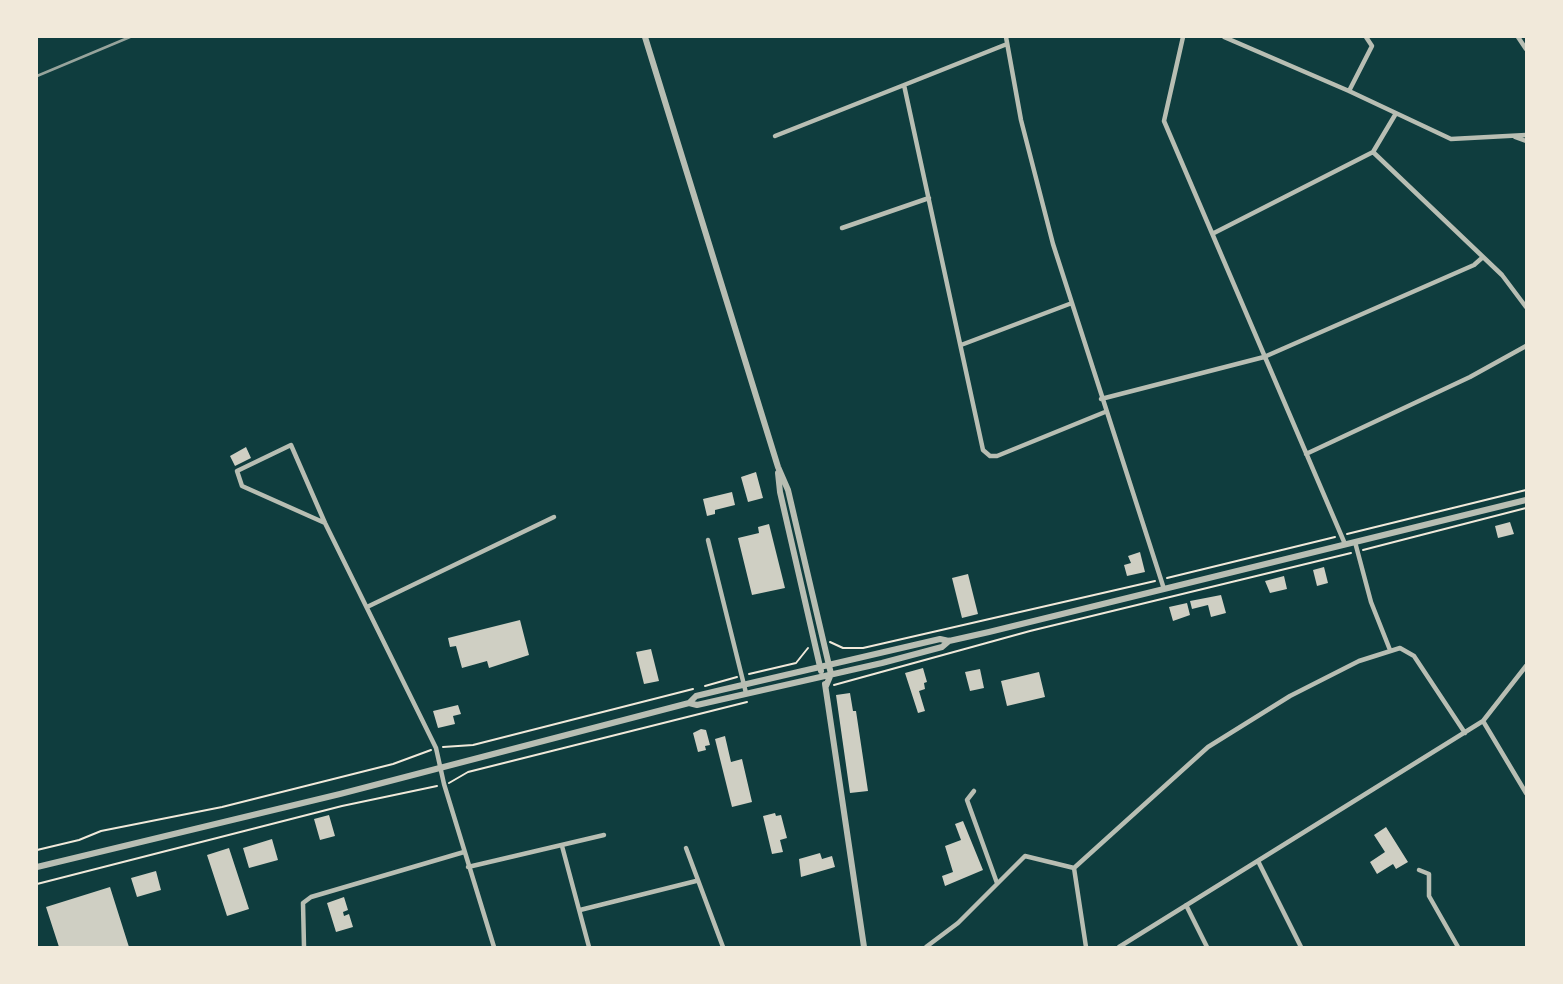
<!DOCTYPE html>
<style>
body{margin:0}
#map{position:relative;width:1563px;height:984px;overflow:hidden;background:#0f3d3e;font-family:"Sofia Sans Condensed",sans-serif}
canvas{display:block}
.frame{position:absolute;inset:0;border:38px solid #f1e9da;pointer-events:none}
</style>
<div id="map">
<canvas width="1563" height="984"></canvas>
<div class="frame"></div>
</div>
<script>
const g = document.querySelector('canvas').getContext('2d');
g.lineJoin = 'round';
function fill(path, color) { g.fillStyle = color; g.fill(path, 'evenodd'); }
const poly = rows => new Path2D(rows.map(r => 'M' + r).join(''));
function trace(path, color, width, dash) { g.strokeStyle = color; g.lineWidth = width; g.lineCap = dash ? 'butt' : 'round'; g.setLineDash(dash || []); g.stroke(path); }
fill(poly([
 [246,447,251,458,235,466,230,456],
 [756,472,763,498,748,502,741,477],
 [732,492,735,505,715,510,715,514,707,516,703,499],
 [1510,522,1514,534,1498,538,1495,526],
 [769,524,785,588,752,595,738,538,759,533,758,527],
 [1140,552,1145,572,1127,576,1124,565,1131,563,1128,556],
 [1324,567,1328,583,1317,586,1313,570],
 [968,574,978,614,962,618,952,578],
 [1284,576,1287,589,1270,593,1265,581],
 [1221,595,1226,613,1211,617,1208,605,1192,609,1190,601],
 [1187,603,1190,615,1173,621,1169,607],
 [520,620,529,655,489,668,487,661,462,668,456,646,450,647,448,638],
 [651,649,659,681,644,684,636,652],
 [923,668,927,682,924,683,925,689,919,691,925,711,918,713,905,673],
 [980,669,984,688,970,691,965,672],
 [1039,672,1045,697,1007,706,1001,681],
 [850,693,853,711,856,711,868,791,850,793,836,695],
 [458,705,461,714,453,716,455,724,438,728,433,711],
 [701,729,706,730,710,745,705,746,706,750,698,752,693,733],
 [725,736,731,762,742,759,752,802,732,807,715,739],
 [775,813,776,816,781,815,787,838,780,840,783,852,772,854,763,816],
 [329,815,335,836,320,840,314,819],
 [963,821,983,870,945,886,942,876,953,872,945,846,961,840,955,824],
 [1386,827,1408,862,1396,869,1393,864,1377,874,1370,862,1385,852,1374,835],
 [272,839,278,860,249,868,243,848],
 [229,848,249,909,227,916,207,855],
 [820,853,822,859,832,856,835,867,801,877,799,859],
 [156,871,161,890,137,897,131,878],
 [110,887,129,947,59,947,46,907],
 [344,897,348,910,343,912,344,916,349,914,353,927,336,932,327,903]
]), '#cfcfc3');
trace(poly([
 [1347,534,1526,490],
 [1363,550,1526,508],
 [1167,578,1335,537],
 [830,642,843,648,863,648,1155,581],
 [749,674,796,663,808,648],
 [834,685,1030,631,1351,553],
 [705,686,737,677],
 [443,747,473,745,693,689],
 [449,783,468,772,747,702],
 [37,850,79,840,101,831,222,807,393,764,431,750],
 [37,884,342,806,437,786]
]), '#f1e9da', 2);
trace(poly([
 [1006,37,1021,120,1053,244,1164,589],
 [1183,37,1164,121,1345,544],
 [1224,37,1349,91,1451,139,1526,135],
 [1518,37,1526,49],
 [1007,44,904,85,983,450,990,456,997,456,1105,412],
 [1349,91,1372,46,1366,37],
 [1395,115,1373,152,1502,275,1526,307],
 [775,136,904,85],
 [1515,137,1526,141],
 [842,228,929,198],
 [1214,233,1373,152],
 [961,345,1072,303],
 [1101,399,1264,357,1474,265,1483,257],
 [1306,454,1470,377,1526,346],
 [325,523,242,486,237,471,291,445,325,523,436,748,444,784,494,947],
 [708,540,746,693],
 [1355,542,1371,602,1390,650],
 [367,607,554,517],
 [1483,721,1526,793],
 [974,791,967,800,997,883],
 [562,846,589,947],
 [686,848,723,947],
 [1258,861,1301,947],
 [468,867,604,835],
 [1419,870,1429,874,1429,896,1458,947],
 [1186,905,1207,947],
 [580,910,696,881],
 [304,947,303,903,311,897,464,852],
 [926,947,958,923,1025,856,1074,868],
 [1086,947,1074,868,1208,747,1290,696,1359,661,1400,648,1414,656,1465,733],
 [1119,947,1483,721,1526,666]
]), '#b8beb3', 4.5);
trace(poly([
 [645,37,778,467,788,490,831,674,826,686],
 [778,473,780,492,821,671],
 [825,684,864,947],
 [689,703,696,696,721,690,940,639,949,641,989,632,1526,500],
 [37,867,340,794,689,703,697,705,882,663,942,647,949,641]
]), '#b8beb3', 6);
trace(poly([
 [37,76,130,37]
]), '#97a49c', 2.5);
</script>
